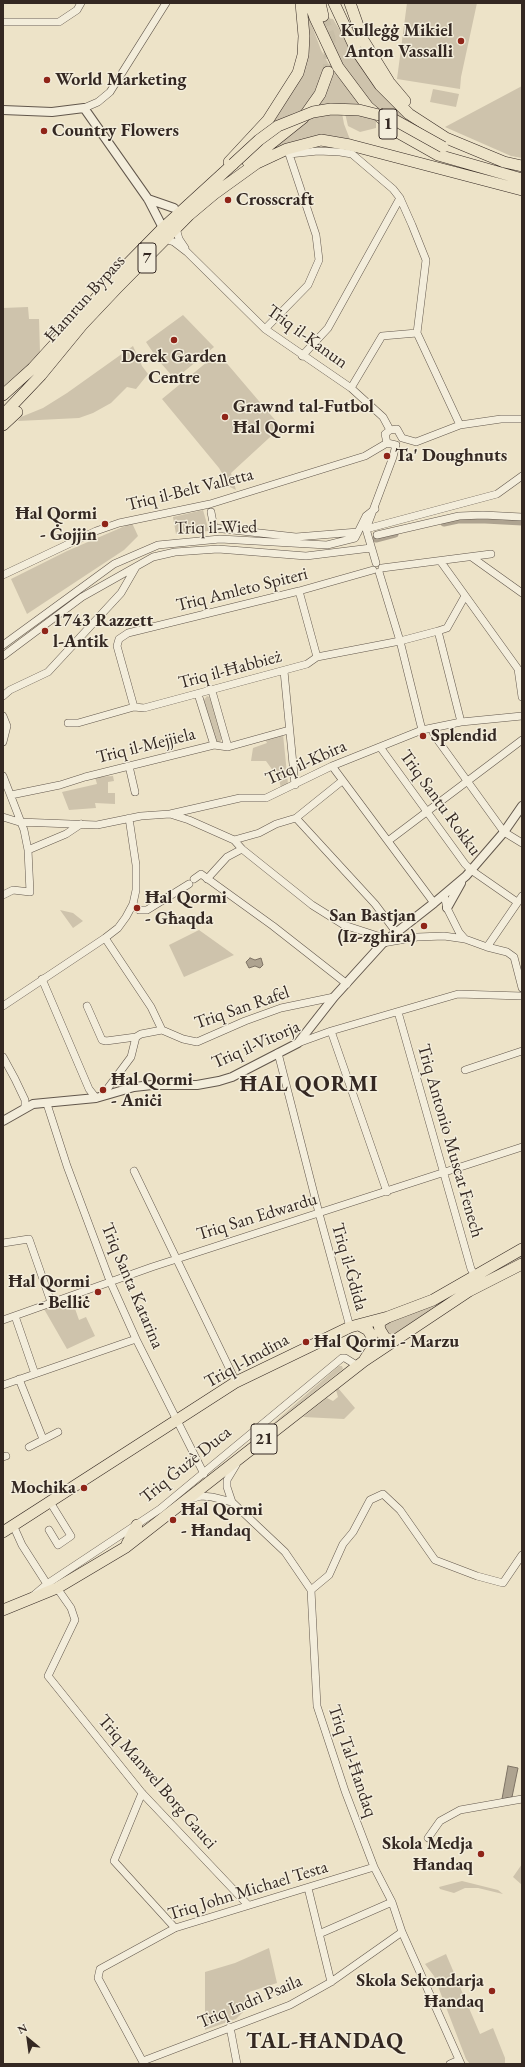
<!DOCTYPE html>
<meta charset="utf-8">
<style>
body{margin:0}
#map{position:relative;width:525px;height:2067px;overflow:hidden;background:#ede3c8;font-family:"EB Garamond",serif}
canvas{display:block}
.frame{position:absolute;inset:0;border:4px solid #342822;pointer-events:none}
.north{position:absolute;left:8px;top:2019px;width:40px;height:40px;-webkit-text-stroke:3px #f3eddb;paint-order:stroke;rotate:331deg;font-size:11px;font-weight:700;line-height:16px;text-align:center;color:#342822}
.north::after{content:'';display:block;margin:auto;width:14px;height:18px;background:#342822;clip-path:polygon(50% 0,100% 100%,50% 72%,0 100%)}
</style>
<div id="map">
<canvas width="525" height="2067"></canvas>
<div class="frame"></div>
<div class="north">N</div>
</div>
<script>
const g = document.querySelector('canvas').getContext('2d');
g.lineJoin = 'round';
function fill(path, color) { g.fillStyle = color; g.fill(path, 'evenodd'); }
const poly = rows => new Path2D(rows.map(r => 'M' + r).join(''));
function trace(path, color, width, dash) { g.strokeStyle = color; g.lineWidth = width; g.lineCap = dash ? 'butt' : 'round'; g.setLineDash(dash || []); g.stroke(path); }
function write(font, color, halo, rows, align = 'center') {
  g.font = font + ' "EB Garamond",serif'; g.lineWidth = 3; g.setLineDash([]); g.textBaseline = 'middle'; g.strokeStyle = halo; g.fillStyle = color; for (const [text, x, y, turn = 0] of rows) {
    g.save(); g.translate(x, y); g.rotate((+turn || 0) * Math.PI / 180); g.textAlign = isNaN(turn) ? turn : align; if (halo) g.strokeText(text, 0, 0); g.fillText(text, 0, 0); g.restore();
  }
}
fill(poly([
 [307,3,312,26,321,50,332,70,362,105,312,107,294,113,271,125,298,80],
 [407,3,477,3,461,77,460,89,397,79],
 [319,17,333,19,360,64,406,118,415,125,376,108,341,65],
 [522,86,522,158,511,156,445,127],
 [433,89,459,94,456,107,430,102],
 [342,113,344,124,351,142,266,153,292,134,312,116],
 [345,113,371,116,376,122,376,128,360,132,348,126],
 [28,307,29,319,39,319,40,352,3,393,3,308],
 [183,315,214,347,175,379,158,360,146,342],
 [133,346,142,366,148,374,136,389,127,387,111,403,93,413,79,418,18,421,21,417,43,408,67,393],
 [218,353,281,427,231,473,236,490,230,487,219,468,162,399],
 [203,510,209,531,176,534,173,517],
 [132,523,138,536,124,550,27,614,11,579,67,551],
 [207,696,211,698,222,738,220,743,216,742,203,701],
 [283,734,288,784,281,788,279,779,266,761,251,761,253,748,267,743,265,739],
 [113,776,114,781,108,782,108,793,115,793,115,804,95,803,96,808,69,810,62,792,97,784,95,777],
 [60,910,73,913,83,921,73,928],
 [199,930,234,955,184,977,169,945],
 [522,1255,522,1258,472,1284,394,1334,386,1333,384,1329,387,1322],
 [72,1300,79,1320,86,1317,95,1336,67,1349,44,1309],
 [339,1366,342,1366,343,1369,268,1428],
 [338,1388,355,1408,344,1419,303,1417,327,1398,333,1401,338,1397,336,1390],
 [522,1864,522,1885,513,1877],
 [462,1881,498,1890,503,1894,478,1888,465,1888,454,1893,440,1889,439,1887],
 [269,1948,277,1983,249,1992,245,2000,246,2009,236,2019,205,2030,205,1972,235,1963],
 [446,1954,480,2034,493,2028,505,2058,505,2063,470,2064,466,2059,434,1976,425,1964]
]), '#cec3ac');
const water = poly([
 [250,958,255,960,261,958,263,965,260,968,255,966,249,968,246,962,250,958],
 [508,1766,518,1768,512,1797,502,1799,508,1766]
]);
fill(water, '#aea390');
trace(water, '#7d7264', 1);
trace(poly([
 [444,523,458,520,485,520,522,522],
 [376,539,395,534]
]), '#aea390', 7);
trace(poly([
 [323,16,330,38,328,72]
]), '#c8bea7', 11, [11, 5.5]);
const minor = poly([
 [3,22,59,22,77,10,81,3],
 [84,108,98,102,110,92,166,3],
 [176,228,179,239,185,248],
 [165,239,174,242,187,252,265,329,351,388,383,417,390,430],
 [265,329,308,285,319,260,316,235,289,154,318,151,340,152,352,154,393,189,400,198,412,225,426,260,417,333,460,425],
 [302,356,328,328,400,198],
 [351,388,382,336,417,333],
 [387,443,385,434,390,430,397,429,402,438,416,442,460,425,501,419,522,419],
 [211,512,214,528,296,537,358,532],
 [366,529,497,494,522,476],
 [377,535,459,516,483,515,522,517],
 [473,558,522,593],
 [441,562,518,669,522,697],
 [376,563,366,529,393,457,396,445],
 [382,568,491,554],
 [379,572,400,641,422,730],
 [3,575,96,531,119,523,210,504,365,456,387,443,396,445],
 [299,591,317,657],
 [438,631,461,722],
 [3,645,114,564,158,545,220,539,327,545,355,538,366,516,375,509],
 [3,656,82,597,153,557,175,552,218,549,306,556,371,548],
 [284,671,295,785],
 [212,691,228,747],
 [198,694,214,745],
 [3,696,10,690,48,672,121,593,136,567],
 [134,707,117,646,119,639,128,633,299,591,373,570],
 [3,716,7,726,3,742],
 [68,723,78,723,134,707,144,708,307,664,317,657,400,641,438,631,447,628,465,596],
 [432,728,434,735,504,832,522,843],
 [380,747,465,864,471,870,517,902],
 [129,766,135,792],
 [332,766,434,903],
 [3,776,24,830,28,850,30,892,13,890,3,895],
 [11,795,60,785,85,777,214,745,228,747,289,730],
 [170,814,189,820,234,840,242,849,312,905,344,925,387,939],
 [3,817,19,822,97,825,141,816,170,814,240,798,266,798,332,766,422,730,461,722,522,716],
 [296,818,375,904,396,932],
 [234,840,259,833,276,824,296,818,342,781],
 [388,841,522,740],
 [28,850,66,834,81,824],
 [194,879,201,874,273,926,347,984],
 [207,879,227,857,242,849],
 [444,895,447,908,459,932,465,939],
 [133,904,139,910,147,910,189,884],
 [105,938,151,1007,162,1030],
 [383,943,417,937,444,936,465,939,487,947,507,952,514,957,522,988],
 [487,947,522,896],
 [42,979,89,1089,96,1098],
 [3,1006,105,938,118,928,126,917,133,904,136,890,136,865,129,818],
 [87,1006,102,1040,106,1041,136,1037],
 [398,1012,471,1269,476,1277],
 [331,1031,387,1192],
 [298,1043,331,1031,458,994,522,996],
 [278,1053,320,1217,350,1327],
 [3,1057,15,1079,25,1100,25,1108],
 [465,1070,522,1051],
 [102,1096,131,1057,136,1037,141,1034,162,1030,183,1039,197,1042,245,1021,281,1008,334,997],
 [47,1104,67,1166,110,1281,136,1339,204,1474],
 [134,1171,236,1382],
 [3,1243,29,1239,51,1302],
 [15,1316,35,1374],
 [3,1320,152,1267,522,1147],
 [19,1379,43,1439],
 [3,1385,136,1339],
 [29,1447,58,1432],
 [3,1457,6,1456],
 [236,1465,227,1480,227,1487,232,1502,285,1552,311,1590,317,1706,345,1791,374,1867,392,1902,402,1932,461,2064],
 [190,1499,201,1496,212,1497,232,1502],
 [13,1525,22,1545,47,1584],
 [49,1530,58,1545,71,1536,50,1502],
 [57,1588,71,1608,75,1620,48,1676,142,1793,248,1905],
 [311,1590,329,1575,343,1544,353,1532,370,1500,383,1494,400,1510,435,1560,477,1576,503,1583,522,1555],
 [34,1595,47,1584,160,1509,342,1358,345,1358,358,1366],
 [142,1793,114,1861,175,1928],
 [428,1838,440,1821,460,1810,522,1799],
 [308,1888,331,1982],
 [319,1934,392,1902],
 [230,2027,237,2064],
 [143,2061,290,2005,331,1982,402,1932],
 [144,2064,98,1978,100,1969,175,1928,374,1867],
 [450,2064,459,2060]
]);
const tertiary = poly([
 [3,110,52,112,84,108,148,199,163,228],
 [148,199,174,208],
 [447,908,461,883],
 [3,1121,33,1104,96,1098,134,1087,152,1085,197,1085,219,1081,232,1077,298,1043,334,997,383,943,434,903,466,876,504,832,522,806]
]);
const trunk = poly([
 [310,3,315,18,338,67,368,107,399,133,438,155,522,179],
 [320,3,323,16],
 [334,3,356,50,380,85,409,114,446,138,504,162,522,166],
 [350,3,363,40,389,82,405,101],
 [229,162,268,120,298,73,303,55,304,36,301,3],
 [248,162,303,118,320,94,328,72],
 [69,330,110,282,163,228,233,164],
 [3,395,33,368,72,325],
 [3,415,41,375,82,325,117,288,189,215,214,194,257,163,287,149,321,140,350,145,522,190],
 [3,425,17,412],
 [388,1317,381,1321,379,1325,380,1330,385,1338,393,1341],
 [359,1325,368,1330,372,1337,371,1350,365,1359],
 [3,1532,236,1382,350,1327,388,1317,433,1300,522,1249],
 [127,1544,137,1525],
 [3,1610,57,1588,126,1547,364,1361,469,1291,522,1264]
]);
trace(minor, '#62574c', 8);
trace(tertiary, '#62574c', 10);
trace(trunk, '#342822', 12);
trace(minor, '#f3eddb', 7);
trace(tertiary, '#f3eddb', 8);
trace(trunk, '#ede3c8', 11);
const trunkBridge = poly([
 [233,164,259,140,278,126,313,112,331,109,359,110,391,118,443,147]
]);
trace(trunkBridge, '#342822', 12, []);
trace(trunkBridge, '#ede3c8', 11);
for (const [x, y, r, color] of [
 [461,41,4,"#8f2418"],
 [47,80,4,"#8f2418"],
 [44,131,4,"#8f2418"],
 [228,200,4,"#8f2418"],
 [174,340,4,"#8f2418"],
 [225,417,4,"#8f2418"],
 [387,456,4,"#8f2418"],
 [105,524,4,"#8f2418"],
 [45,631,4,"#8f2418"],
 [423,736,4,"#8f2418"],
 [137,908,4,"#8f2418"],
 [424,926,4,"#8f2418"],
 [103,1090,4,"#8f2418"],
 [98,1292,4,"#8f2418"],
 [306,1342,4,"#8f2418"],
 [84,1488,4,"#8f2418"],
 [173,1520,4,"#8f2418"],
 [481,1854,4,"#8f2418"],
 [492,1991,4,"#8f2418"]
]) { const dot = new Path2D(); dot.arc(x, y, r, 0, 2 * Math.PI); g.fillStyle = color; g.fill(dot); trace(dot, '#f3eddb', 1.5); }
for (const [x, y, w] of [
 [388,124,18],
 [147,258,18],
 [264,1439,26]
]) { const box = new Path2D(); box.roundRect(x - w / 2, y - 15, w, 30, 3); g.fillStyle = '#f3eddb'; g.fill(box); trace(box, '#342822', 1); }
write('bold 17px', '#342822', null, [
 ["1",388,124],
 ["7",147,258],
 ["21",264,1439]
]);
write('bold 18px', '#342822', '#f3eddb', [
 ["Kulleġġ Mikiel",453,31,"right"],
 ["Anton Vassalli",453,52,"right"],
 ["World Marketing",55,80],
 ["Country Flowers",52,131],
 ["Crosscraft",236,200],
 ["Derek Garden",174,357,"center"],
 ["Centre",174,378,"center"],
 ["Grawnd tal-Futbol",233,407],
 ["Ħal Qormi",233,428],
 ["Ta' Doughnuts",395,456],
 ["Ħal Qormi",97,514,"right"],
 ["- Ġojjin",97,535,"right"],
 ["1743 Razzett",53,621],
 ["l-Antik",53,642],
 ["Splendid",431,736],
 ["Ħal Qormi",145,898],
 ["- Għaqda",145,919],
 ["San Bastjan",416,916,"right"],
 ["(Iz-zghira)",416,937,"right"],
 ["Ħal Qormi",111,1080],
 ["- Aniċi",111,1101],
 ["Ħal Qormi",90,1282,"right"],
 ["- Belliċ",90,1303,"right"],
 ["Ħal Qormi - Marzu",314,1342],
 ["Mochika",76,1488,"right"],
 ["Ħal Qormi",181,1510],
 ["- Ħandaq",181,1531],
 ["Skola Medja",473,1844,"right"],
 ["Ħandaq",473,1865,"right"],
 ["Skola Sekondarja",484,1981,"right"],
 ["Ħandaq",484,2002,"right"]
], 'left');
write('18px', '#342822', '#f3eddb', [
 ["Ħamrun Bypass",85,299,-48],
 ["Triq il-Kanun",307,337,36],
 ["Triq il-Belt Valletta",190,490,-14],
 ["Triq il-Wied",216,528,-1],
 ["Triq Amleto Spiteri",242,590,-14],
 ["Triq il-Ħabbież",230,670,-15],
 ["Triq il-Mejjiela",146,746,-14],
 ["Triq il-Kbira",306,763,-24],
 ["Triq Santu Rokku",440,803,54],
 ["Triq San Rafel",242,1008,-19],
 ["Triq il-Vitorja",256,1045,-24],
 ["Triq Antonio Muscat Fenech",450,1141,74],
 ["Triq San Edwardu",257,1217,-17],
 ["Triq il-Ġdida",349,1267,74],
 ["Triq Santa Katarina",132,1286,67],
 ["Triq l-Imdina",247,1361,-29],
 ["Triq Ġużè Duca",186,1465,-39],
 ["Triq Tal-Ħandaq",352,1761,71],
 ["Triq Manwel Borg Gauci",157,1782,49],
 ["Triq John Michael Testa",248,1891,-17],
 ["Triq Indrì Psaila",250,2002,-23]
]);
g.letterSpacing = '1px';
write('bold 22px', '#342822', '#f3eddb', [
 ["ĦAL QORMI",309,1085],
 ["TAL-ĦANDAQ",325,2042]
]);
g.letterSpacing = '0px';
</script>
